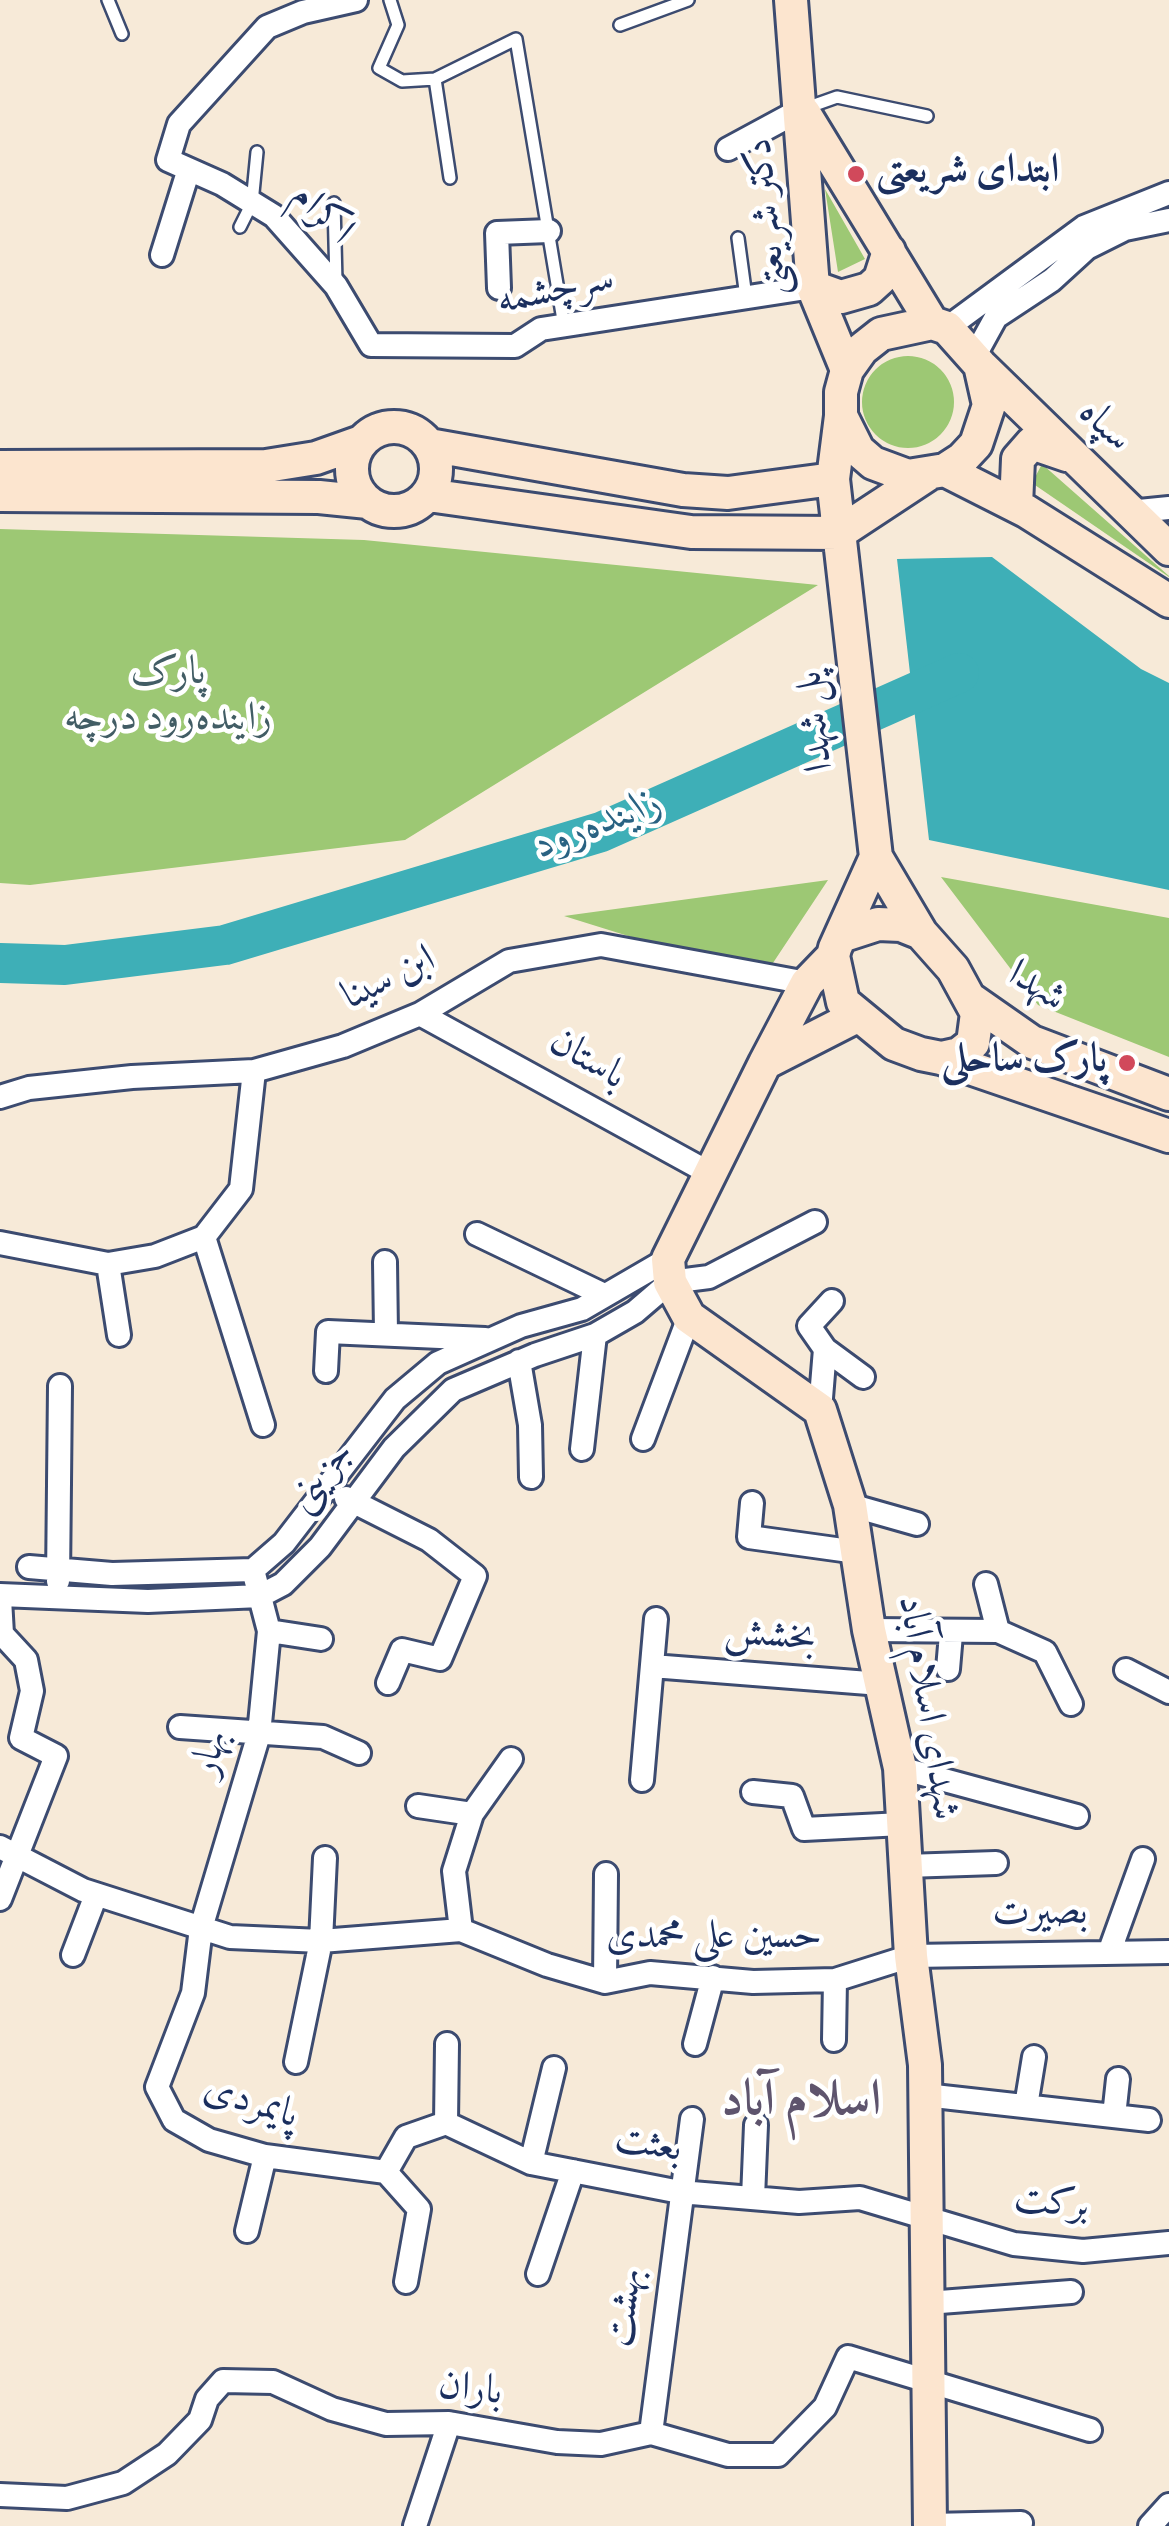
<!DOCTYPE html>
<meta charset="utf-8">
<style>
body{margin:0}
canvas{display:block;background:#f7ead8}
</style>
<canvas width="1169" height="2526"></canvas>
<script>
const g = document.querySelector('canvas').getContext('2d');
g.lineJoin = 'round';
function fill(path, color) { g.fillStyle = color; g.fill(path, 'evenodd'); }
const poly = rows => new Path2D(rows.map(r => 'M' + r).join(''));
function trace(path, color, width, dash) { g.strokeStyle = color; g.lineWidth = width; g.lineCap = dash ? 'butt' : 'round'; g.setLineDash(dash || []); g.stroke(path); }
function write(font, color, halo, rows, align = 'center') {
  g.font = font + ' Vollkorn,Amiri,serif'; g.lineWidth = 9; g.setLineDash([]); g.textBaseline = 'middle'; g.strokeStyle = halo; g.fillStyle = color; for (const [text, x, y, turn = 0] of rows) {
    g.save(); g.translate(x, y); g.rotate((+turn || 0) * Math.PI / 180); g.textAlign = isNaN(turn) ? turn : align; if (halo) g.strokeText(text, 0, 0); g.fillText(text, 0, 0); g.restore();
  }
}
fill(poly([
 [825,189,865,259,838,272],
 '862 402a46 46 0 1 1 92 0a46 46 0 1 1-92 0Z',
 [1042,464,1169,576,1169,577,1032,483],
 [0,529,364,540,818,585,405,840,30,885,0,883],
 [941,877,1169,918,1169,1057,1038,1005],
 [828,880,763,978,564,916]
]), '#9dc874');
fill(poly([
 [992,557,1141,669,1169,683,1169,890,929,840,897,559]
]), '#3eafb7');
trace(poly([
 [0,963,65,965,225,945,601,832,959,673]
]), '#3eafb7', 40);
const lane = poly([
 [108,0,122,34],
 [390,0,398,25,379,68,402,81,435,79,516,39,564,326],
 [620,25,688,0],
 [435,79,450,178],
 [806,108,837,97,927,116],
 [334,203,336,282],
 [240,227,252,203,257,152],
 [738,238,746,297]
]);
const street = poly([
 [356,0,303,12,267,27,179,124,168,160,222,184,274,216,336,286,371,345,515,346,541,329,813,287],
 [728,149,802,109],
 [162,255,188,172],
 [499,288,497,233,549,231],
 [947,328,1084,227,1169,193],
 [974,357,996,317,1052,280,1087,248,1125,229,1169,220],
 [1129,512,1169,508],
 [420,1014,713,1175],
 [0,1097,29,1088,132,1077,254,1071,343,1046,420,1014,509,961,601,945,807,983],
 [477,1234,602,1294],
 [204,1237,263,1425],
 [0,1243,108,1264,155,1256,204,1237,241,1189,254,1071],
 [385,1262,386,1333],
 [108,1264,119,1335],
 [825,1349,863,1377],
 [519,1361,530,1425,531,1477],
 [326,1371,328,1332,485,1339],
 [820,1410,825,1349,809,1326,832,1301],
 [643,1439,689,1317],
 [582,1449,595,1335],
 [346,1498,429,1540,475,1576,440,1659,402,1650,388,1683],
 [752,1503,749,1537,857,1552],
 [850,1505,917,1524],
 [29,1567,112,1574,253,1570,284,1543,395,1399,438,1363,521,1326,582,1309,668,1259],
 [253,1570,269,1631,259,1734,201,1928,193,1993,157,2087,174,2120,209,2140,265,2156,386,2172],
 [58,1581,60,1386],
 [986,1584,998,1631],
 [0,1595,148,1601,260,1596,283,1584,320,1547,394,1448,453,1390,535,1355,595,1335,635,1312,670,1282,709,1277,815,1222],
 [0,1599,2,1634,26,1660,32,1691,21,1738,56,1756,0,1899],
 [869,1630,998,1631,1045,1652,1071,1704],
 [269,1631,321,1639],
 [652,1666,881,1684],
 [948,1669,951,1634],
 [1126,1670,1169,1692],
 [180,1727,323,1737,359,1753],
 [900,1768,1077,1816],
 [642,1780,656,1619],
 [753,1792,792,1796,804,1829,902,1824],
 [418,1806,472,1814],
 [0,1847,83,1890,230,1937,321,1941,461,1930,547,1965,605,1982,650,1973,753,1982,835,1980,911,1956,1169,1952],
 [906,1866,996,1863],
 [461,1930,454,1871,472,1814,511,1759],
 [1109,1953,1143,1859],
 [73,1955,96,1895],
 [605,1982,606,1874],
 [834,2040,835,1980],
 [695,2044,713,1977],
 [296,2062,321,1941,325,1858],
 [925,2095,1149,2120],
 [1026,2106,1034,2057],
 [1114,2116,1118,2079],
 [446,2123,447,2044],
 [531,2163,554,2068],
 [386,2172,406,2137,446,2123,531,2163,680,2192,799,2202,860,2198,1014,2244,1083,2251,1169,2243],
 [386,2172,419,2209,406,2282],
 [753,2198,756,2125],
 [247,2231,265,2156],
 [538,2274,573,2171],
 [927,2303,1071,2292],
 [651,2433,692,2119],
 [0,2495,67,2498,123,2483,167,2454,200,2420,207,2399,223,2381,273,2382,332,2409,386,2424,449,2423,557,2442,601,2444,651,2433,728,2455,778,2455,825,2407,848,2357,1090,2430],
 [930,2525,1021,2523],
 [415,2526,449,2423],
 [1150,2526,1169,2505]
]);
const secondary = poly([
 [791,0,813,287,847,370],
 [804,113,932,323],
 [813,287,841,297,869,289,880,279,889,251],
 [932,323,947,328,980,365,989,405,976,444,962,459,945,470,908,476,873,463,858,450,841,416,841,392,847,370,862,349,881,334,932,323],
 [982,367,1169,549],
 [841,416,833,479,876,857,921,933],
 '352 469a42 42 0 1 1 84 0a42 42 0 1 1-84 0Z',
 [429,445,683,490,728,493,833,479],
 [0,467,266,466,316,458,361,442],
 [945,470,1026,511,1169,601],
 [0,495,319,497,368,502],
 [428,495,691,532,839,533,927,475],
 [1016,506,1018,459,1032,443,1067,455],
 [841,936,878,924,901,925,921,933,953,969,977,1013,973,1043,959,1054,941,1058,921,1054,894,1044,843,1002,833,956,835,948,876,857],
 [833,956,807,983,765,1063,855,1017],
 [969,998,1032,1042,1169,1094],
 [941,1058,1169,1136],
 [765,1063,668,1259,670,1282,689,1317,820,1410,850,1505,869,1630,900,1768,911,1956,925,2065,930,2526]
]);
trace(lane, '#3c4b70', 16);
trace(street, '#3c4b70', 28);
trace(secondary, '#3c4b70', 38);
trace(lane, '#fff', 11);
trace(street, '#fff', 22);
trace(secondary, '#fce5cf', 32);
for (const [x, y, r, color] of [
 [856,174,10,"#d1495b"],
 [1127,1063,10,"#d1495b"]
]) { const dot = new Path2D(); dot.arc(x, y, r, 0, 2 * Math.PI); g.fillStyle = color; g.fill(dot); trace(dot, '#fff', 4); }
write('bold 40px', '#1b2f5e', '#fff', [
 ["ابتدای شریعتی",876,174],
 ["پارک ساحلی",1107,1063,"right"]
], 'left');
write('40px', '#1b2f5e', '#fff', [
 ["اکرام",320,216,44],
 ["دکتر شریعتی",770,217,-96],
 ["سرچشمه",556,293,-12],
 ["سپاه",1103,428,44],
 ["پل شهدا",818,721,-97],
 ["ابن سینا",390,981,-26],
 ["شهدا",1035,989,32],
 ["باستان",586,1062,31],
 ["جزینی",324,1479,-53],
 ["بخشش",770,1638,5],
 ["شهدای اسلام آباد",925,1708,81],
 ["بهار",213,1754,-75],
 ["بصیرت",1040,1916,-1],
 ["حسین علی محمدی",714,1940],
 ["پایمردی",250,2105,18],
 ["بعثت",648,2147,10],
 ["برکت",1051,2206,7],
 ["بهشت",628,2308,-83],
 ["باران",470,2392,7]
]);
write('40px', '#425d65', '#fff', [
 ["پارک",168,676],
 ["زاینده‌رود درچه",168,722]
]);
write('italic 42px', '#296282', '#fff', [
 ["زاینده‌رود",599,827,-21]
]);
write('bold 50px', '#5e546d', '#fff', [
 ["اسلام آباد",801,2105]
]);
</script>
